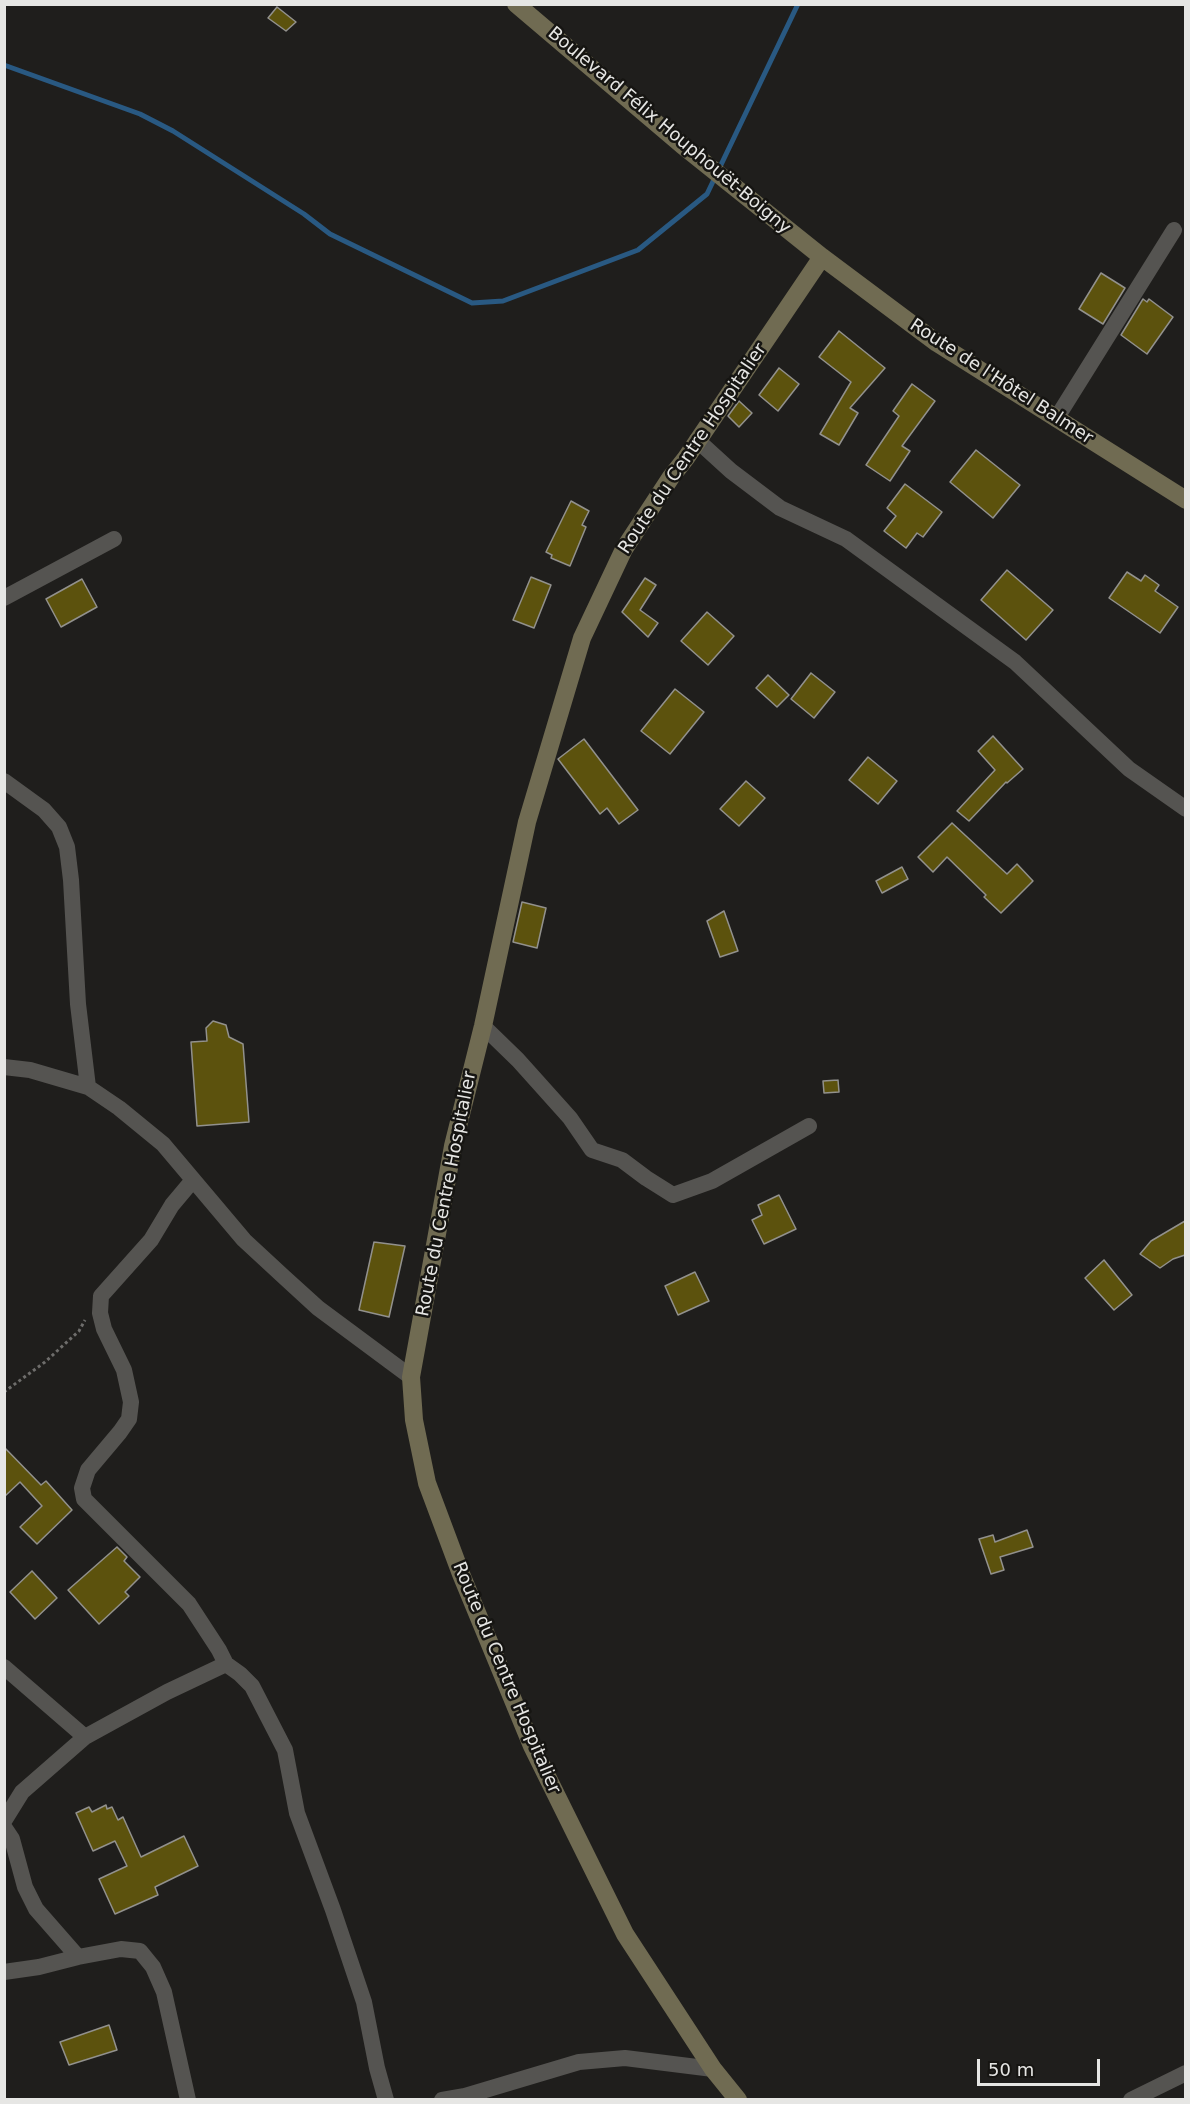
<!DOCTYPE html>
<meta charset="utf-8">
<style>
body{margin:0}
#map{position:relative;width:1190px;height:2104px;overflow:hidden;background:#1f1e1c;font-family:"DejaVu Sans",sans-serif}
canvas{display:block}
.frame{position:absolute;inset:0;border:6px solid #e6e6e4;pointer-events:none}
.scale{position:absolute;left:977px;top:2059px;width:123px;height:27px;box-sizing:border-box;border:3px solid #e6e6e4;border-top:0;padding-left:8px;font-size:18px;line-height:21px;white-space:nowrap;color:#e6e6e4;-webkit-text-stroke:4px #161512;paint-order:stroke}
</style>
<div id="map">
<canvas width="1190" height="2104"></canvas>
<div class="frame"></div>
<div class="scale">50 m</div>
</div>
<script>
const g = document.querySelector('canvas').getContext('2d');
g.lineJoin = 'round';
const poly = rows => new Path2D(rows.map(r => 'M' + r).join(''));
function trace(path, color, width, dash) { g.strokeStyle = color; g.lineWidth = width; g.lineCap = dash ? 'butt' : 'round'; g.setLineDash(dash || []); g.stroke(path); }
function fill(path, color) { g.fillStyle = color; g.fill(path, 'evenodd'); }
function write(font, color, halo, rows, align = 'center') {
  g.font = font + ' "DejaVu Sans",sans-serif'; g.lineWidth = 5; g.setLineDash([]); g.textBaseline = 'middle'; g.strokeStyle = halo; g.fillStyle = color; for (const [text, x, y, turn = 0] of rows) {
    g.save(); g.translate(x, y); g.rotate((+turn || 0) * Math.PI / 180); g.textAlign = isNaN(turn) ? turn : align; if (halo) g.strokeText(text, 0, 0); g.fillText(text, 0, 0); g.restore();
  }
}
trace(poly([
 [4,65,140,114,173,131,304,214,330,234,472,303,503,301,638,250,707,194,798,4]
]), '#295982', 5);
const building = poly([
 [277,7,296,22,286,31,268,18,277,7],
 [1101,273,1125,288,1103,324,1079,309,1101,273],
 [1143,299,1147,302,1149,299,1173,317,1147,354,1121,335,1143,299],
 [839,331,885,368,850,408,858,413,839,445,820,434,851,382,819,357,839,331],
 [779,368,799,384,778,411,759,395,779,368],
 [912,384,935,401,902,446,910,451,890,481,866,465,899,416,893,411,912,384],
 [739,401,752,413,739,427,728,416,739,401],
 [976,450,1020,485,993,518,950,482,976,450],
 [905,484,942,512,923,537,917,533,906,548,884,531,896,516,887,508,905,484],
 [571,501,589,511,582,525,586,527,570,566,551,558,552,555,546,552,571,501],
 [1007,570,1053,610,1026,640,981,600,1007,570],
 [1127,572,1141,581,1145,575,1159,585,1155,591,1178,607,1160,633,1109,598,1127,572],
 [531,577,551,585,534,628,513,620,531,577],
 [645,578,656,585,640,610,658,623,648,637,622,612,645,578],
 [82,579,97,607,61,627,46,599,82,579],
 [707,612,734,636,708,665,681,641,707,612],
 [811,673,835,692,814,718,791,699,811,673],
 [768,675,789,695,777,707,756,688,768,675],
 [675,689,704,712,670,754,641,731,675,689],
 [993,736,1023,769,1007,783,1006,782,969,821,957,811,995,770,978,751,993,736],
 [584,739,638,810,619,824,607,808,600,814,558,759,584,739],
 [868,757,897,781,878,804,849,780,868,757],
 [746,781,765,798,739,826,720,809,746,781],
 [952,823,1007,874,1017,864,1033,881,1001,913,984,897,986,895,947,857,933,872,918,857,952,823],
 [902,867,908,879,882,893,876,881,902,867],
 [522,902,546,908,537,948,513,942,522,902],
 [724,911,738,951,720,957,707,921,724,911],
 [213,1021,226,1025,229,1037,243,1044,249,1122,197,1126,191,1042,207,1041,206,1028,213,1021],
 [838,1080,839,1092,824,1093,823,1081,838,1080],
 [779,1195,796,1229,764,1244,752,1220,762,1215,758,1205,779,1195],
 [1185,1221,1185,1255,1173,1259,1160,1268,1140,1254,1151,1241,1185,1221],
 [374,1242,405,1246,389,1317,359,1310,374,1242],
 [1104,1260,1132,1295,1114,1310,1085,1278,1104,1260],
 [695,1272,709,1301,678,1315,665,1286,695,1272],
 [4,1447,41,1485,46,1481,72,1510,37,1544,20,1527,42,1506,20,1482,4,1497,4,1447],
 [1027,1530,1033,1547,1000,1557,1004,1570,991,1574,979,1539,993,1535,995,1542,1027,1530],
 [117,1547,127,1557,124,1561,140,1577,125,1592,129,1596,99,1624,68,1590,117,1547],
 [32,1571,57,1598,35,1619,10,1592,32,1571],
 [106,1805,107,1809,112,1807,118,1820,123,1817,141,1857,184,1836,198,1866,155,1887,158,1895,115,1914,99,1879,127,1866,115,1841,93,1851,76,1813,89,1807,92,1812,106,1805],
 [109,2025,117,2050,69,2065,60,2042,109,2025]
]);
fill(building, '#5c520d');
trace(building, '#92918d', 1.5);
trace(poly([
 [4,1392,45,1362,79,1331,85,1320]
]), '#6e6d6b', 3, [3, 3]);
trace(poly([
 [1056,419,1174,230],
 [697,440,731,471,780,508,846,539,1015,662,1129,769,1186,809],
 [4,598,114,539],
 [4,781,44,810,59,827,67,847,71,880,78,1004,88,1087],
 [483,1026,518,1060,570,1118,592,1150,622,1160,646,1178,673,1195,712,1181,809,1126],
 [4,1067,30,1070,88,1087,119,1108,163,1144,244,1240,284,1277,318,1308,411,1377],
 [193,1180,172,1205,151,1240,101,1296,100,1313,104,1329,124,1370,131,1402,129,1419,120,1432,88,1470,82,1488,84,1499,189,1604,219,1650,226,1664,240,1674,252,1686,285,1750,297,1813,333,1910,364,2002,377,2068,386,2100],
 [4,1667,85,1737],
 [4,1821,22,1792,85,1737,167,1692,226,1664],
 [4,1827,12,1839,25,1887,36,1909,78,1957,121,1949,140,1951,153,1967,164,1992,188,2100],
 [4,1972,39,1967,78,1957],
 [442,2100,465,2096,579,2062,625,2058,713,2069],
 [1131,2100,1186,2073]
]), '#555451', 16);
trace(poly([
 [516,4,682,145,822,257,937,343,1186,500],
 [738,2100,713,2069,625,1934,532,1746,461,1574,427,1483,414,1420,411,1377,453,1146,483,1026,527,822,582,638,624,549,671,477,686,458,822,257]
]), '#706b52', 18);
write('18px', '#e6e6e4', '#161512', [
 ["Boulevard Félix Houphouët-Boigny",669,131,40],
 ["Route de l'Hôtel Balmer",1001,382,33],
 ["Route du Centre Hospitalier",693,449,-56],
 ["Route du Centre Hospitalier",447,1194,-79],
 ["Route du Centre Hospitalier",506,1678,67]
]);
</script>
